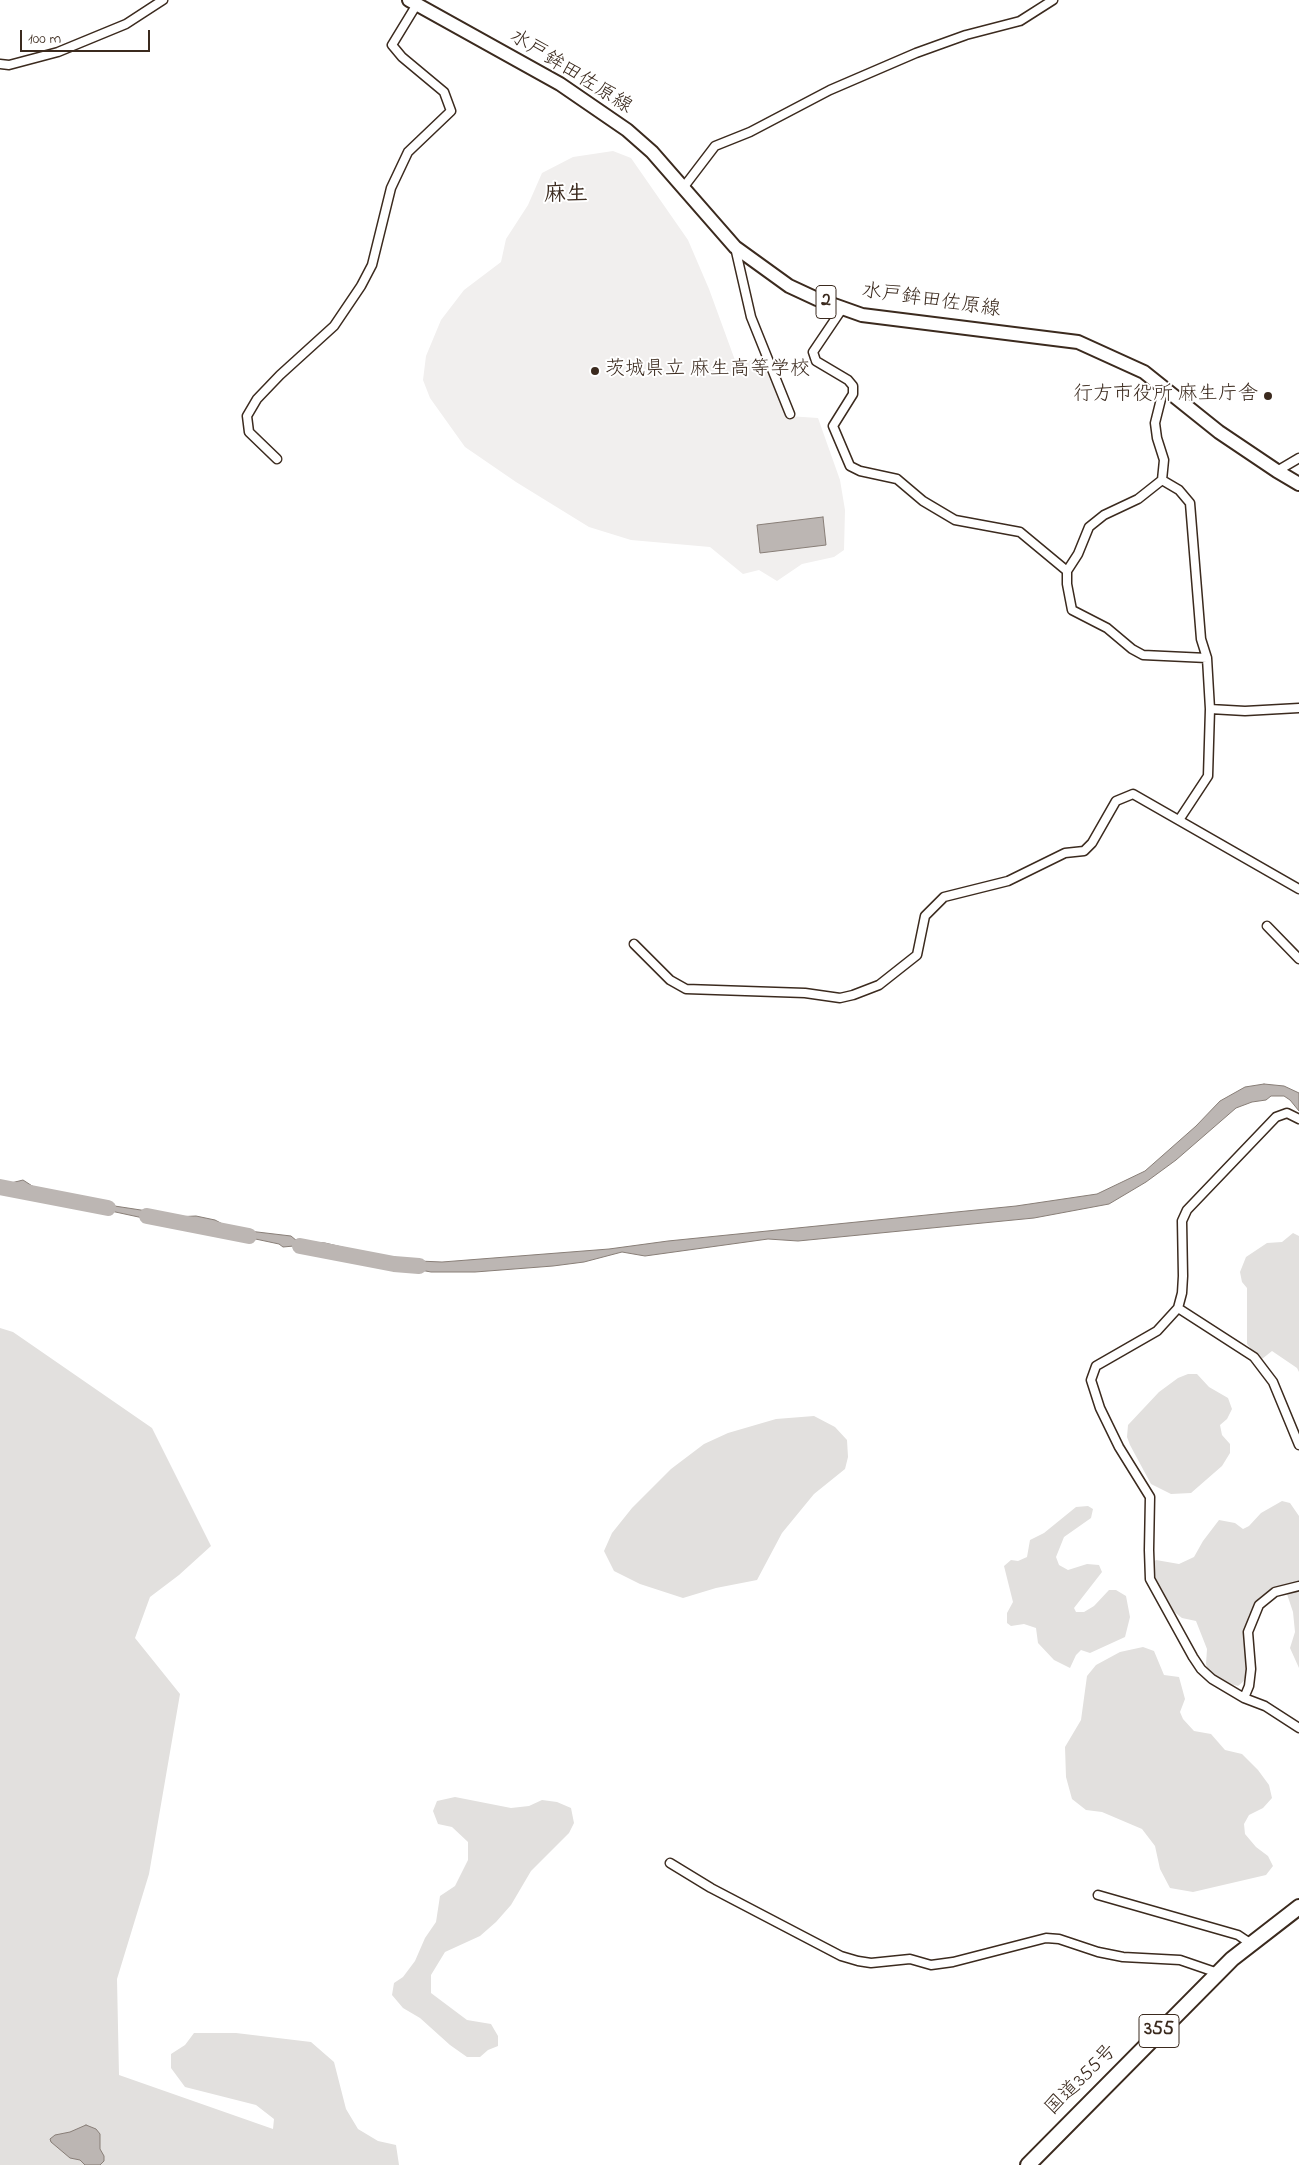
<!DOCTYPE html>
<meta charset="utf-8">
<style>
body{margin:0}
#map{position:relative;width:1299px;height:2165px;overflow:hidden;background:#fff;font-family:"Indie Flower",sans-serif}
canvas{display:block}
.scale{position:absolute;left:20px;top:30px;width:130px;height:22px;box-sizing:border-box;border:2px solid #3b2a1e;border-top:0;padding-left:6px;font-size:15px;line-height:18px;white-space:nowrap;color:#3b2a1e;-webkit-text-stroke:4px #fff;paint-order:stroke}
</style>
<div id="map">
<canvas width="1299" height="2165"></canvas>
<div class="scale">100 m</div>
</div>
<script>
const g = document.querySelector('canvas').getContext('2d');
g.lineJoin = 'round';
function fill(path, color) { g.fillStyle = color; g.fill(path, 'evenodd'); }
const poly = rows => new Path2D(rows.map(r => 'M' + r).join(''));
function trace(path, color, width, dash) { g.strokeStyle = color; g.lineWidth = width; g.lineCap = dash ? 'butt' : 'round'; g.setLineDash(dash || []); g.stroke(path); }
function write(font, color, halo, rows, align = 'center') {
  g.font = font + ' "Indie Flower","Klee One",sans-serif'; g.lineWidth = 4; g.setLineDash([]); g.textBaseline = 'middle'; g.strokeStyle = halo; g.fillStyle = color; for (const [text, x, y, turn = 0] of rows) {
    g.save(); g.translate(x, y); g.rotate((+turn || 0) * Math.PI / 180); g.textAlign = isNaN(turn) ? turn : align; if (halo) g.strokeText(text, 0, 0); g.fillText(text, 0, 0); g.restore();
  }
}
fill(poly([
 [613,151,631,158,688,240,709,289,736,363,760,359,788,416,818,418,840,480,845,510,844,550,834,557,802,564,777,581,759,570,743,574,710,547,631,540,589,527,516,482,465,447,430,398,423,380,426,356,441,320,464,290,501,262,506,239,528,205,542,173,573,157]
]), '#f1efee');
fill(poly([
 [1293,1233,1299,1236,1299,1372,1297,1368,1272,1351,1262,1359,1255,1354,1247,1344,1247,1288,1242,1282,1240,1272,1246,1257,1267,1243,1282,1242],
 [0,1328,13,1332,152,1428,211,1546,179,1575,150,1597,135,1638,180,1694,149,1874,117,1979,119,2075,273,2129,274,2119,256,2105,185,2087,171,2068,171,2054,185,2045,194,2033,236,2033,311,2042,334,2062,346,2109,358,2129,378,2141,396,2145,399,2165,0,2165],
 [1188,1374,1197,1374,1209,1387,1228,1398,1232,1409,1227,1419,1220,1425,1222,1435,1230,1444,1230,1453,1222,1466,1191,1493,1171,1494,1151,1484,1130,1445,1127,1437,1128,1425,1159,1392,1178,1378],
 [814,1416,835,1427,847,1440,848,1457,845,1469,814,1494,782,1533,757,1580,716,1588,683,1598,640,1584,614,1571,604,1551,612,1533,632,1508,671,1469,704,1444,728,1433,776,1419],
 [1282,1501,1290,1503,1299,1516,1299,1668,1290,1648,1295,1632,1293,1612,1287,1594,1271,1589,1259,1598,1249,1615,1245,1630,1247,1669,1244,1681,1238,1686,1230,1684,1209,1673,1206,1664,1207,1649,1196,1621,1182,1618,1168,1607,1151,1573,1151,1564,1156,1560,1179,1564,1194,1557,1203,1541,1219,1520,1235,1523,1243,1529,1249,1526,1261,1513],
 [1088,1506,1093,1509,1091,1518,1064,1537,1056,1557,1059,1565,1068,1570,1087,1564,1099,1565,1102,1572,1074,1608,1076,1612,1084,1612,1094,1606,1109,1590,1116,1590,1126,1596,1130,1617,1125,1637,1090,1653,1081,1650,1076,1655,1070,1668,1054,1660,1038,1643,1036,1628,1024,1624,1011,1626,1007,1623,1007,1613,1013,1602,1004,1566,1011,1560,1018,1561,1027,1557,1030,1540,1044,1533,1076,1507],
 [1143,1647,1154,1651,1164,1675,1179,1677,1185,1699,1180,1712,1183,1719,1194,1731,1211,1734,1225,1750,1242,1754,1258,1770,1269,1785,1272,1798,1263,1808,1249,1815,1244,1824,1245,1834,1256,1847,1268,1856,1273,1866,1266,1875,1193,1892,1170,1888,1160,1869,1155,1846,1142,1829,1102,1812,1086,1810,1072,1799,1066,1777,1065,1747,1081,1720,1087,1676,1096,1665,1120,1652],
 [455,1797,511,1808,529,1806,542,1800,557,1802,571,1808,574,1823,569,1833,531,1871,511,1905,496,1922,480,1936,445,1952,431,1975,431,1993,467,2020,491,2024,498,2036,498,2046,488,2050,480,2057,467,2057,450,2045,420,2018,403,2008,392,1995,394,1983,403,1977,415,1961,425,1938,436,1922,440,1896,455,1886,468,1860,468,1842,452,1827,438,1824,433,1811,437,1801]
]), '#e2e0de');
const water = poly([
 [823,517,826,545,760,553,757,525,823,517],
 [1264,1084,1284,1086,1299,1093,1299,1111,1290,1100,1284,1096,1271,1096,1266,1100,1252,1102,1236,1108,1176,1160,1146,1182,1109,1204,1034,1218,798,1241,768,1239,645,1256,622,1252,584,1262,553,1266,475,1272,431,1272,404,1267,341,1249,312,1250,294,1246,283,1247,279,1244,232,1234,220,1226,207,1221,157,1221,97,1208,60,1196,24,1194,0,1189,0,1181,11,1183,23,1180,40,1191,68,1195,95,1203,167,1214,174,1217,196,1216,215,1220,232,1229,291,1236,297,1241,325,1243,396,1260,442,1262,609,1249,668,1241,1016,1206,1097,1194,1145,1171,1196,1126,1220,1101,1245,1087,1264,1084],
 [86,2125,96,2129,100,2134,100,2149,104,2156,104,2161,100,2165,85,2165,80,2160,70,2158,51,2142,50,2139,55,2135,70,2132,86,2125]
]);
fill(water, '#bcb6b3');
trace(water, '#887e77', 1);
trace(poly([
 [0,1187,108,1208],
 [147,1216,249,1236],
 [300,1246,394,1264,419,1266]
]), '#bcb6b3', 16);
const minor = poly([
 [0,64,9,65,58,52,126,24,163,0],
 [683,188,715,146,750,132,830,90,916,53,966,35,1020,21,1053,0],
 [735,247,751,317,790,414],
 [842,306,840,312,813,352,816,361,848,380,853,386,853,394,833,426,850,466,860,471,897,479,923,501,955,520,1020,532,1067,571,1067,584,1072,610,1107,628,1132,649,1143,655,1207,658],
 [277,459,249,432,247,416,257,399,280,375,334,326,361,286,372,265,391,188,408,152,451,111,444,92,402,57,392,45,417,4],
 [1277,471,1299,458],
 [1162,480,1179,490,1190,503,1201,639,1207,658,1210,709,1208,776,1179,820],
 [1067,571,1078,554,1089,527,1104,515,1138,499,1162,480,1164,460,1157,438,1155,423,1164,387],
 [1210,709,1245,711,1299,708],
 [1267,926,1299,959],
 [634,944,670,980,686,989,805,993,840,998,853,995,879,985,917,955,925,916,944,897,1008,881,1065,853,1084,851,1092,843,1116,801,1133,794,1299,889],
 [1299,1119,1287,1113,1276,1117,1187,1210,1182,1221,1183,1276,1182,1293,1178,1308,1157,1331,1096,1366,1091,1380,1100,1408,1119,1447,1150,1497,1149,1550,1150,1579,1193,1657,1201,1669,1212,1679,1244,1698,1265,1706,1299,1728],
 [1178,1308,1254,1357,1273,1382,1299,1445],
 [1244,1698,1249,1686,1251,1669,1248,1632,1259,1605,1275,1592,1299,1586],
 [670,1863,711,1888,841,1956,858,1961,871,1963,910,1959,931,1965,953,1962,1046,1938,1059,1939,1098,1952,1123,1957,1180,1960,1218,1973],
 [1098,1895,1238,1935,1250,1943]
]);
const primary = poly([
 [409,0,560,84,627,130,652,152,735,247,789,286,817,299,862,315,1078,342,1144,372,1219,432,1277,471,1299,484]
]);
const trunk = poly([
 [1028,2165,1232,1959,1299,1907]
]);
trace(minor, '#3b2a1e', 11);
trace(primary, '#3b2a1e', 16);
trace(trunk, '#3b2a1e', 18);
trace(minor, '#fff', 8);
trace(primary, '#fff', 12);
trace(trunk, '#fff', 14);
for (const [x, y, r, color] of [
 [595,371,5,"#3b2a1e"],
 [1268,396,5,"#3b2a1e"]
]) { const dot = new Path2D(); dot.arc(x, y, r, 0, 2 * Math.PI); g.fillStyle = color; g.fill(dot); trace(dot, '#fff', 2); }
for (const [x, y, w] of [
 [826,302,20],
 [1159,2031,40]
]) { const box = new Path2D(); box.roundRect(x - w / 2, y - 16.5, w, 33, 4); g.fillStyle = '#fff'; g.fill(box); trace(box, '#3b2a1e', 1); }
write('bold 19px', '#3b2a1e', null, [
 ["2",826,302],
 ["355",1159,2031]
]);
write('20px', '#3b2a1e', '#fff', [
 ["水戸鉾田佐原線",570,73,32],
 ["水戸鉾田佐原線",931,302,8],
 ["国道355号",1082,2081,-45]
]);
write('20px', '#3b2a1e', '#fff', [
 ["茨城県立 麻生高等学校",605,371],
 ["行方市役所 麻生庁舎",1258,396,"right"]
], 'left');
write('bold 22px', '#3b2a1e', '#fff', [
 ["麻生",566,196]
]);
</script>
